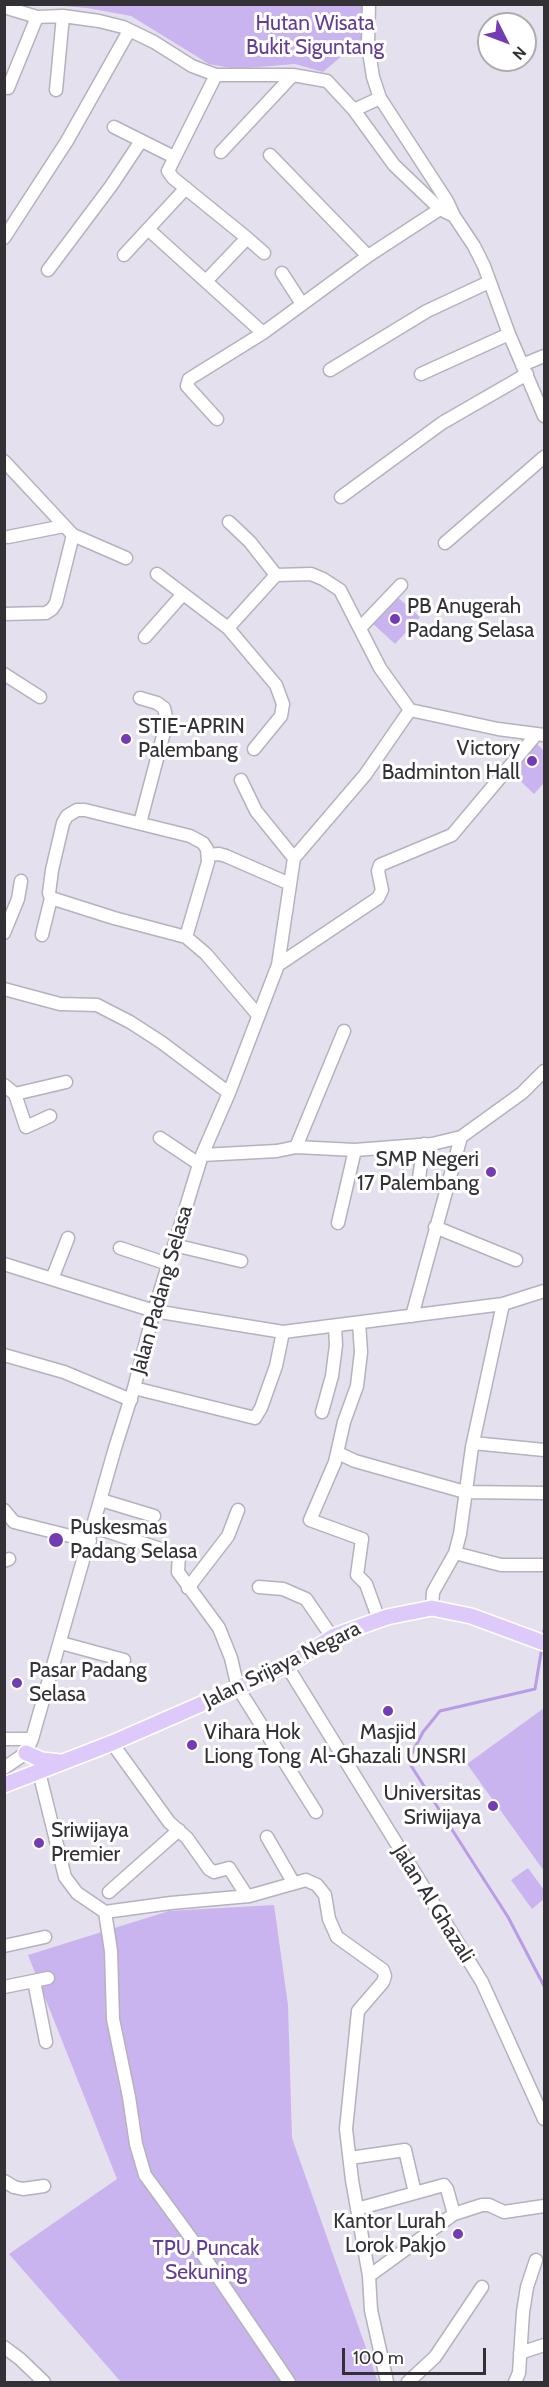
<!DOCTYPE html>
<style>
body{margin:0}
#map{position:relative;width:549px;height:2387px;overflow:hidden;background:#e5e0ed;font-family:Cabin,sans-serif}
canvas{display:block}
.frame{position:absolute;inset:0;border:6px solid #333136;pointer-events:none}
.north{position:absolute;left:477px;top:12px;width:60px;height:60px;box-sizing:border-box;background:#fff;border:2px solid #adadaf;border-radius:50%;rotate:132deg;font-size:16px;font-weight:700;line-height:24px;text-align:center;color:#333136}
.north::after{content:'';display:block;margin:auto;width:21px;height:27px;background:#743cb3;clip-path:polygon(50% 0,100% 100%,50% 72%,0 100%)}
.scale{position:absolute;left:342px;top:2348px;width:144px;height:27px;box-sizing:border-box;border:3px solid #333136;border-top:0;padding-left:8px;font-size:18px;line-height:21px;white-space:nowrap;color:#333136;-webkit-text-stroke:4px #fff;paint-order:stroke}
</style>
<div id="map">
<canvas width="549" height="2387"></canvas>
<div class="frame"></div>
<div class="north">N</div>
<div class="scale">100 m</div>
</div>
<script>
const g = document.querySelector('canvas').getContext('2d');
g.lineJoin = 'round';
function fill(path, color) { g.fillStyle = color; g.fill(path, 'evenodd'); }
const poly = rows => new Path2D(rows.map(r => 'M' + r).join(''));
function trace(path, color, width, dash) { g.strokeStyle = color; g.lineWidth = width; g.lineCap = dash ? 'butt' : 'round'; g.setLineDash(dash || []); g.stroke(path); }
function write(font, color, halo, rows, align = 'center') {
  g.font = font + ' Cabin,sans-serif'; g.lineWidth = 6; g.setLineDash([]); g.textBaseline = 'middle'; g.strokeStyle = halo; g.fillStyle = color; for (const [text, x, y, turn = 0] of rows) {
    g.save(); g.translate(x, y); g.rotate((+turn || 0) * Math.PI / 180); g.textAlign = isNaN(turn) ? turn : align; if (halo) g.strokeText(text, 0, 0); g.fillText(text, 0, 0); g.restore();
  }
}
fill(poly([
 [52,5,362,5,363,38,323,72,295,64,235,69,209,64,131,16,87,8],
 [395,595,420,617,395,644,371,622],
 [536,743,544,751,544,783,534,794,510,771],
 [544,1708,544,1871,467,1764],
 [528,1868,544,1890,544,1899,532,1909,511,1880],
 [274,1905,288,2005,292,2138,378,2382,121,2382,9,2254,117,2179,28,1955,169,1911]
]), '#cab4ef');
trace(poly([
 [543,1638,544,1630],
 [542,1647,535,1689,440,1711,423,1732,408,1761,508,1917,544,1986]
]), '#b89ce5', 3);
const minor = poly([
 [369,4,368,45,373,77,380,98,447,201,454,216],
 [4,7,37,17,63,16,99,21,123,27,154,42,192,66,216,75,293,75,327,81,354,110,394,165,440,209,454,216,474,246,484,266,509,334,544,416],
 [8,88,37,17],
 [56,90,63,16],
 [354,110,380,98],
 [114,127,174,157],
 [221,152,293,75],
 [270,155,368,256],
 [149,230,263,333],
 [4,238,67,141,129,31],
 [247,238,264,253],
 [124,255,186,188],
 [48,270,111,186,141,141],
 [282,273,302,304],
 [206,281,247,238,173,178,168,171,216,75],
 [522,365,544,356],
 [330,370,427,311,489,282],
 [421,374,509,334],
 [217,419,187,386,189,379,263,333,368,256,440,209],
 [4,461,73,535,56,603,52,609,46,613,4,614],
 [341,497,442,423,527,374],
 [229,522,250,542,276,575],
 [73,535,126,558],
 [8,537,64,526],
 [445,543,544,457],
 [157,574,228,628,276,575,311,574,323,579,340,590,380,668,410,710,498,729,544,735],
 [228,628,276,685,283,704,281,716,254,749],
 [360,628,401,585],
 [145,637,183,594],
 [4,674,40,697],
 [241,780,256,811,294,858],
 [140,823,167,721,164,708,157,703,140,698],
 [208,855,219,854,226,856,290,884],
 [4,933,18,899,21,881],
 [42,935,51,898],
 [186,937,208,862,207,849,203,843,190,836,85,810,77,810,67,816,63,823,52,870,49,893,51,898,114,918,186,937,206,954,258,1015],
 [278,965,378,898,382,890,378,871,380,865,452,835,535,736],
 [4,989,60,1004,97,1005,130,1022,161,1042,229,1093],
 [4,1085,15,1094,26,1127,50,1116],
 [15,1094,66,1082],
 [160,1138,199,1164],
 [296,1147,344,1031],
 [202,1155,229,1093,278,965,294,858,365,775,410,710],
 [419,1178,424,1144],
 [338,1223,355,1150],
 [435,1227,516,1260],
 [174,1245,241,1261],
 [120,1248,168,1264],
 [4,1264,154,1311,283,1332,503,1304,472,1447,460,1534,455,1553,433,1592,432,1608],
 [52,1279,68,1238],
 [503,1304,544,1291],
 [412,1316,461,1137],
 [359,1323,361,1352,357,1386,344,1422,335,1462,310,1520,362,1539,357,1575,366,1584,379,1620],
 [4,1355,64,1372,131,1400],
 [134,1388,255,1418,261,1408,276,1366,283,1332],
 [322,1412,332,1376,336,1345,335,1326],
 [473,1443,544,1450],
 [338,1453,355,1461,465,1492,544,1493],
 [101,1500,154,1516],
 [4,1510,14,1522,90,1541],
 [94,1527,179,1555,178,1572,219,1628,231,1658,238,1688,316,1812],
 [455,1553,501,1565,544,1565],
 [4,1561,9,1559],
 [259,1587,283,1589,306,1599,332,1637],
 [188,1588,228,1536,238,1510],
 [61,1643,124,1660],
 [287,1666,482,1982,544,2119],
 [4,1739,32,1739],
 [112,1743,169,1822,187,1838,209,1869,214,1872,229,1868,247,1896],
 [4,1768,26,1753,32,1739,115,1448,134,1388,154,1311,202,1155,277,1151,296,1147,355,1150,432,1144,461,1137,522,1093,544,1071],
 [39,1772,65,1877,77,1893,105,1912,171,1903,249,1896,306,1880,317,1885,325,1895,329,1919,337,1937,383,1970,385,1976,383,1982,358,2011,346,2129,352,2180,369,2276,371,2310,387,2382],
 [267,1837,293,1882],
 [109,1892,179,1830],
 [105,1912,111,1951,113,2019,129,2097,136,2144,145,2175,199,2249,289,2382],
 [4,1946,45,1937],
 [34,1981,46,2042],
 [4,1987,48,1978],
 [350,2158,405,2150,415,2193],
 [4,2181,14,2187,23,2189,44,2186],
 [357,2209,444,2185,447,2189,454,2214],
 [369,2276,454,2214,482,2205,489,2205,504,2212,544,2206],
 [4,2347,20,2359,44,2382],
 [520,2353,544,2345],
 [408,2382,435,2357,482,2287],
 [515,2382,519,2373,523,2312,527,2287,536,2260]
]);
const major = poly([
 [26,1753,42,1760,60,1762],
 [4,1785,112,1743,238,1688,287,1666,334,1636,387,1617,432,1608,471,1616,544,1643]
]);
trace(minor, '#b5b1bd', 15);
trace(major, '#fff', 18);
trace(minor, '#fff', 12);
trace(major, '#ddcafa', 15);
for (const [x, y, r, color] of [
 [395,619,6,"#743cb3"],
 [126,739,6,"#743cb3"],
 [532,761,6,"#743cb3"],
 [491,1172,6,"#743cb3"],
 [56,1540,8,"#743cb3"],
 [17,1683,6,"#743cb3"],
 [388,1711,6,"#743cb3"],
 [192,1745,6,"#743cb3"],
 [493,1806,6,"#743cb3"],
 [39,1843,6,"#743cb3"],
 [458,2234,6,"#743cb3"]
]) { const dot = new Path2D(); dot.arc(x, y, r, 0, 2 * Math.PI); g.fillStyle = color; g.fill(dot); trace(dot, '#fff', 2); }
write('21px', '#633d92', '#fff', [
 ["Hutan Wisata",315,24],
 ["Bukit Siguntang",315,48],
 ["TPU Puncak",206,2249],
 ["Sekuning",206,2273]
]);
write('21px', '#333136', '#fff', [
 ["PB Anugerah",407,607],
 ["Padang Selasa",407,631],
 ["STIE-APRIN",138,727],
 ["Palembang",138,751],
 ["Victory",520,749,"right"],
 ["Badminton Hall",520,773,"right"],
 ["SMP Negeri",479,1160,"right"],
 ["17 Palembang",479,1184,"right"],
 ["Puskesmas",70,1528],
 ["Padang Selasa",70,1552],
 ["Pasar Padang",29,1671],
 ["Selasa",29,1695],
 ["Vihara Hok",204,1733],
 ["Liong Tong",204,1757],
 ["Masjid",388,1733,"center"],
 ["Al-Ghazali UNSRI",388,1757,"center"],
 ["Universitas",481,1794,"right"],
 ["Sriwijaya",481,1818,"right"],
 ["Sriwijaya",51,1831],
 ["Premier",51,1855],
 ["Kantor Lurah",446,2222,"right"],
 ["Lorok Pakjo",446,2246,"right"]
], 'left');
write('21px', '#333136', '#fff', [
 ["Jalan Padang Selasa",162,1290,-74],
 ["Jalan Srijaya Negara",282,1665,-26],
 ["Jalan Al Ghazali",433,1904,58]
]);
</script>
